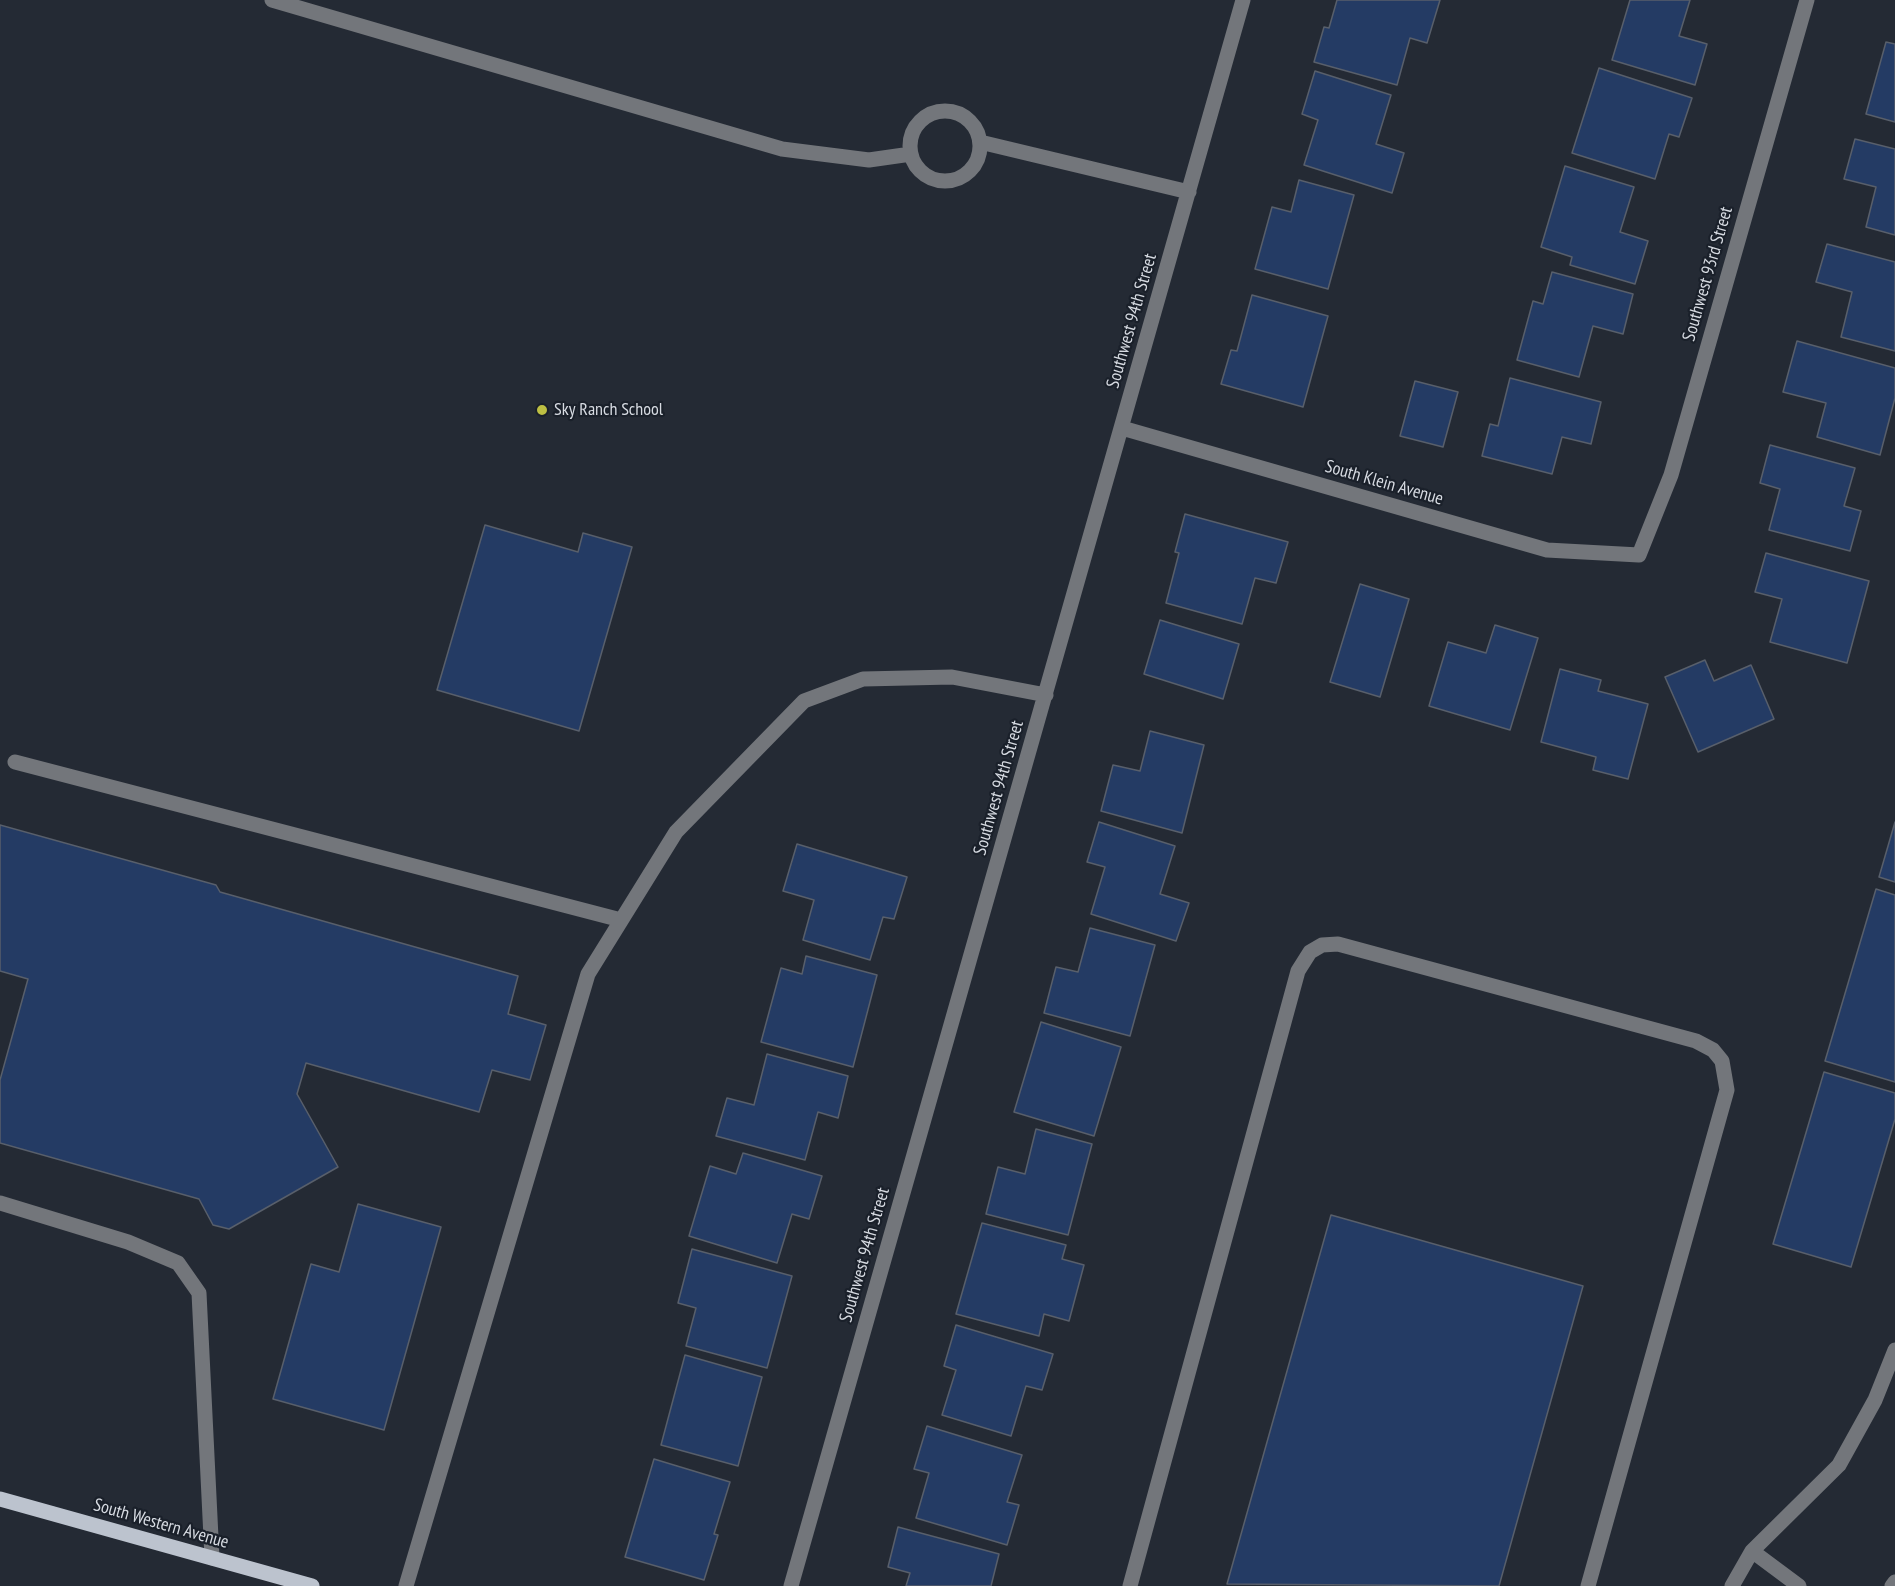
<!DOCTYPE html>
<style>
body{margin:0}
canvas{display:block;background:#242a34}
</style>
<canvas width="1895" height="1586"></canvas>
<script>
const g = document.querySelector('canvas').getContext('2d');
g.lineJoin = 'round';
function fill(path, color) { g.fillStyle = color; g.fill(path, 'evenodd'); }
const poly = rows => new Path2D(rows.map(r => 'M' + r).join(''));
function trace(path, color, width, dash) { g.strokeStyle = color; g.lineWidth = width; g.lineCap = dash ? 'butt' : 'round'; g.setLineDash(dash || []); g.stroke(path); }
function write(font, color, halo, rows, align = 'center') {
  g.font = font + ' "PT Sans Narrow",sans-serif'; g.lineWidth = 4.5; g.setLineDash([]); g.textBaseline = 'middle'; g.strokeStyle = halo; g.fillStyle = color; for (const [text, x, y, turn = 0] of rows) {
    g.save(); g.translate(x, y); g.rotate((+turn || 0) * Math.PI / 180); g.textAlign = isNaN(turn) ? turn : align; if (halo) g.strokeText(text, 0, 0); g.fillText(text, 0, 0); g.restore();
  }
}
const building = poly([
 [1337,0,1440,0,1427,43,1410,38,1397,85,1314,62,1324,27,1329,28,1337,0],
 [1630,0,1690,0,1679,36,1707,44,1695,85,1612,60,1630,0],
 [1886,42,1895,44,1895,122,1866,114,1886,42],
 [1599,68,1692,98,1679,137,1669,134,1655,179,1572,153,1599,68],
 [1315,71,1391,95,1376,144,1404,153,1392,193,1304,165,1318,120,1302,114,1315,71],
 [1855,139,1895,149,1895,235,1866,227,1876,187,1844,179,1855,139],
 [1565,166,1634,187,1620,232,1648,241,1635,284,1570,265,1572,257,1541,247,1565,166],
 [1299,180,1354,195,1328,289,1255,269,1272,207,1291,212,1299,180],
 [1827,244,1895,262,1895,351,1841,337,1852,292,1816,282,1827,244],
 [1552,272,1633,294,1623,334,1593,326,1579,377,1517,360,1533,301,1543,304,1552,272],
 [1252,295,1328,316,1303,407,1221,384,1231,350,1237,351,1252,295],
 [1797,341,1895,368,1895,398,1880,455,1817,437,1826,403,1783,392,1797,341],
 [1510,378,1601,402,1591,444,1562,437,1552,474,1482,456,1490,424,1498,426,1510,378],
 [1415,381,1458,392,1443,447,1400,436,1415,381],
 [1770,445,1855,468,1844,506,1861,511,1850,551,1769,530,1780,489,1760,483,1770,445],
 [1185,514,1288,542,1276,583,1255,578,1242,624,1166,603,1179,553,1175,552,1185,514],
 [485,525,578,552,583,533,632,547,579,731,437,690,485,525],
 [1766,553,1869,581,1847,663,1770,642,1782,599,1755,592,1766,553],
 [1360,584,1409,599,1380,697,1330,682,1360,584],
 [1160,620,1239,644,1223,699,1144,674,1160,620],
 [1495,625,1538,638,1510,730,1429,706,1448,642,1486,653,1495,625],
 [1705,660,1714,681,1751,665,1774,719,1698,752,1665,677,1705,660],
 [1560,669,1601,680,1598,691,1648,704,1628,779,1593,770,1596,757,1541,742,1560,669],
 [1150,731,1204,745,1182,833,1101,811,1113,765,1140,771,1150,731],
 [1099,822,1175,846,1160,894,1189,903,1176,941,1091,914,1105,867,1087,862,1099,822],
 [1895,822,1895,882,1879,877,1895,822],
 [0,825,216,885,220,892,518,976,508,1014,546,1025,530,1080,492,1070,479,1112,306,1063,297,1094,338,1167,229,1229,213,1225,199,1199,0,1143,0,1080,28,979,0,971,0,825],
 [797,844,907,877,894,919,883,917,870,960,803,940,814,900,783,891,797,844],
 [1876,889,1895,895,1895,1082,1825,1061,1876,889],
 [1090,928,1155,945,1130,1036,1044,1013,1056,967,1078,972,1090,928],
 [806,956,877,975,853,1067,761,1042,781,968,802,974,806,956],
 [1041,1022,1121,1047,1094,1136,1014,1112,1041,1022],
 [767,1054,848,1076,838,1118,818,1112,805,1160,716,1136,727,1098,754,1105,767,1054],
 [1824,1072,1895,1093,1895,1119,1851,1267,1773,1244,1824,1072],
 [1036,1129,1092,1144,1068,1235,986,1214,998,1167,1025,1174,1036,1129],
 [743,1153,822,1176,809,1219,792,1214,777,1263,689,1236,710,1166,736,1174,743,1153],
 [358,1204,441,1227,384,1430,273,1399,311,1264,339,1272,358,1204],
 [1331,1215,1583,1286,1499,1586,1227,1584,1331,1215],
 [982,1223,1066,1245,1062,1259,1084,1265,1069,1321,1044,1314,1039,1336,956,1314,982,1223],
 [692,1249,792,1276,767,1368,686,1346,696,1308,678,1303,692,1249],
 [956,1325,1053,1354,1042,1390,1026,1386,1011,1436,942,1415,956,1370,944,1366,956,1325],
 [685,1355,762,1377,738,1466,661,1445,685,1355],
 [927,1426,1022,1455,1007,1502,1019,1505,1007,1545,916,1518,929,1473,914,1469,927,1426],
 [654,1459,730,1482,714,1534,718,1535,704,1580,625,1557,654,1459],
 [898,1527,999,1554,991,1586,906,1586,910,1573,888,1567,898,1527]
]);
fill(building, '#243b64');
trace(building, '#585f6b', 1.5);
trace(poly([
 [272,0,782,149,869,160,911,154],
 '910 146a35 35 0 1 1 70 0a35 35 0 1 1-70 0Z',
 [980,142,1189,192],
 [1122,428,1547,550,1639,555,1671,475,1807,0],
 [15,762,621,920],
 [0,1203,128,1242,178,1263,199,1293,212,1558],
 [1752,1551,1799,1586],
 [406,1586,588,974,676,832,804,701,863,679,952,677,1046,695],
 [791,1586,1243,0],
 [1130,1586,1298,971,1310,952,1322,945,1338,944,1696,1041,1713,1050,1722,1061,1727,1090,1588,1586],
 [1732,1586,1752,1551,1839,1465,1875,1400,1895,1350],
 [1892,1586,1895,1582]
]), '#73767b', 15);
trace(poly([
 [0,1499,312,1586]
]), '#bcc3ce', 15);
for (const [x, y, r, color] of [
 [542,410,6,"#bdbf43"]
]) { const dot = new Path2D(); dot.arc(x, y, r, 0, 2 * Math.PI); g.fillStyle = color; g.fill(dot); trace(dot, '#1a202a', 2); }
write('18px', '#d7dbe2', '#1a202a', [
 ["Southwest 93rd Street",1708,274,-74],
 ["Southwest 94th Street",1132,321,-74],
 ["South Klein Avenue",1384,483,16],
 ["Southwest 94th Street",999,788,-74],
 ["Southwest 94th Street",865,1255,-74],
 ["South Western Avenue",161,1524,16]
]);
write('18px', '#d7dbe2', '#1a202a', [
 ["Sky Ranch School",554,410]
], 'left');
</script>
